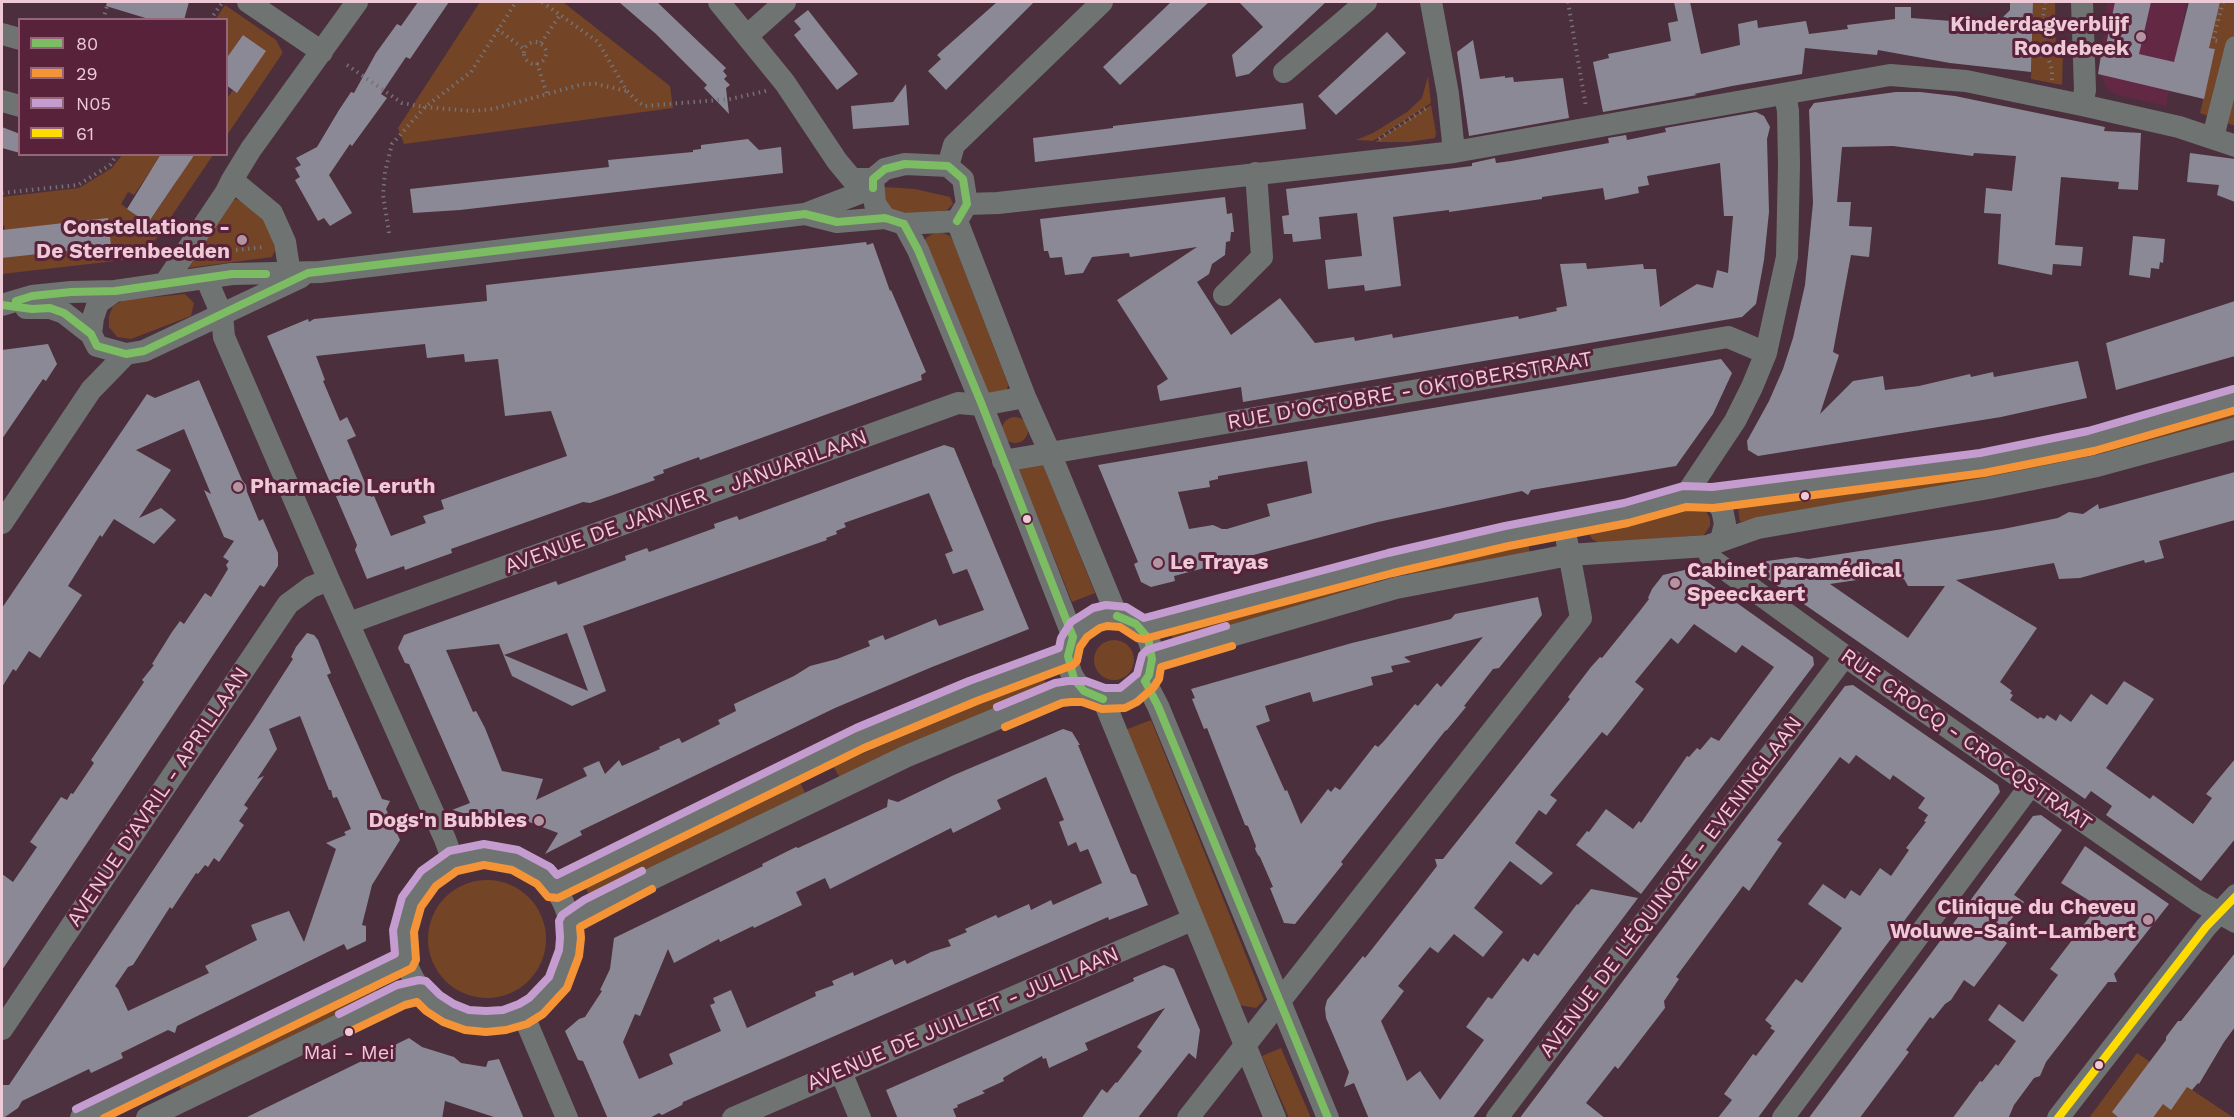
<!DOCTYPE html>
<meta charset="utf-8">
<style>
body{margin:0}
#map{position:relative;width:2237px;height:1120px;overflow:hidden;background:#4c2f3c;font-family:"Work Sans",sans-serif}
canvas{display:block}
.frame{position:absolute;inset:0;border:3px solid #eecad7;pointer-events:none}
.legend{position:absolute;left:18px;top:18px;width:210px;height:138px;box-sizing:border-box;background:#59223b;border:2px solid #956579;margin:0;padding:8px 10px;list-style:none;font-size:18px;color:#eecad7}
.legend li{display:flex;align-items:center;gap:12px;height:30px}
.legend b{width:30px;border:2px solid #956579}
</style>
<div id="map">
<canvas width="2237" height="1120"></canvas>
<div class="frame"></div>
<ul class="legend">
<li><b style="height:8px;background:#7cbc62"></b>80</li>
<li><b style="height:8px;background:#f49437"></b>29</li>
<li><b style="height:8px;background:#c59ccf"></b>N05</li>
<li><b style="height:8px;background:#ffdc01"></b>61</li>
</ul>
</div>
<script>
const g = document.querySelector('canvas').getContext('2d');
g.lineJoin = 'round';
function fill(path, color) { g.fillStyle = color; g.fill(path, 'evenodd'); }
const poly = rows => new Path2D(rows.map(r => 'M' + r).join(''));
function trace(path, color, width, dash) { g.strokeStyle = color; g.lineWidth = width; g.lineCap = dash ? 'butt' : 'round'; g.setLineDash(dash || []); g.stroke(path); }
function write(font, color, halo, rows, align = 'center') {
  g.font = font + ' "Work Sans",sans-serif'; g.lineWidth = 6; g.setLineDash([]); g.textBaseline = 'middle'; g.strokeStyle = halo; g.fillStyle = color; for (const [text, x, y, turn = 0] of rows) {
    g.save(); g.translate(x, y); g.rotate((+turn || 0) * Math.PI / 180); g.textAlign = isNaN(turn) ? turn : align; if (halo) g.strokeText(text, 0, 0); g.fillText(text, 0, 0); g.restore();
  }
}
fill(poly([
 [2107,2,2187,2,2166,106,2118,95,2108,90,2099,73]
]), '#632843');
fill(poly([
 [480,2,563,2,670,86,673,108,404,144,398,128],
 [2033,2,2055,2,2056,53,2063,54,2062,85,2031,79],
 [2208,2,2235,2,2235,126,2200,113,2215,49,2198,45],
 [225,5,276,40,282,51,282,54,227,135,227,96,228,97,233,90,238,92,265,51,243,35,229,56,227,54,226,20,215,20],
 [1428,76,1431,103,1373,141,1356,140,1373,133,1407,112,1422,98],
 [1431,105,1436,133,1435,138,1409,142,1375,142],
 [122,155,189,155,193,158,195,155,213,155,154,242,136,255,124,260,2,274,2,258,32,254,29,227,5,230,4,225,2,225,2,197,79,188,112,168],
 [154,166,177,181,148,223,121,204,128,192,134,195],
 [884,187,915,189,950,197,953,204,947,210,911,215,892,209,882,203],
 [236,199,251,205,265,219,274,237,275,250,272,257,188,268,226,204],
 [934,233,943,233,950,236,954,243,1008,384,1007,390,986,394,923,246,926,238],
 [185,294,194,303,191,316,131,339,117,337,109,327,109,316,113,306,124,300],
 [2235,406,2235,424,2109,459,2106,445],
 '1002 430a13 13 0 1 1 26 0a13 13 0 1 1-26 0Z',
 [2074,450,2077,468,1740,522,1738,508],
 [1041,459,1095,593,1072,602,1018,468],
 [1704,507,1710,519,1710,526,1704,535,1600,543,1593,540,1590,536,1591,531,1667,508],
 [1528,543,1530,554,1410,579,1408,567],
 [1371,574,1377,588,1174,643,1169,626],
 '1094 660a20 20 0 1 1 40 0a20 20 0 1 1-40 0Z',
 [1043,677,1049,691,840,778,833,766],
 [1151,720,1264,1000,1256,1008,1239,1005,1125,730],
 [799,780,806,795,590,897,584,884],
 '428 939a59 59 0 1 1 118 0a59 59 0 1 1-118 0Z',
 [375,988,381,1001,184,1095,178,1084],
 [1281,1048,1311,1118,1289,1118,1262,1056],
 [2137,1053,2234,1118,2089,1118]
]), '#734426');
fill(poly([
 [107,2,189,2,184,20,152,20,106,6],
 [418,2,449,2,410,59,406,57,381,94,387,98,352,146,350,144,329,175,352,213,330,226,324,218,318,221,295,180,300,177,295,168,301,165,296,158,317,147,339,110,351,92,354,93,376,53,397,24,401,26],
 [619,2,657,2,726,68,723,71,727,76,724,79,730,85,726,88,729,114,704,88,707,85,656,34],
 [997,2,1034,2,946,90,928,71,941,59,937,55],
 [1171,2,1209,2,1120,85,1103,67],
 [1239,2,1326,2,1249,74,1236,77,1232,55,1263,27],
 [1674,2,1690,2,1701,54,1740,45,1738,24,1757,20,1758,28,1806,21,1809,34,1848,29,1847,25,1895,19,1895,7,1911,7,1911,18,1952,21,1952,19,2000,20,2010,10,2010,2,2033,2,2031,72,1950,63,1878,50,1877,55,1805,48,1802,74,1732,86,1694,94,1697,95,1603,112,1593,62,1609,58,1608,54,1671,41,1668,23,1678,21],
 [2115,2,2151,2,2139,54,2174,62,2189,2,2220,2,2209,48,2215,49,2204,99,2098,74,2102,49,2105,50],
 [808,10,858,74,837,90,794,35,801,29,794,21],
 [1387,32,1406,53,1336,115,1318,96],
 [243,35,266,51,237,93,226,85,226,59],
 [1473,40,1480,79,1505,76,1505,78,1513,77,1514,82,1563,78,1569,118,1469,136,1457,52],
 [906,84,909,125,853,129,851,106,893,102],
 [1896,92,1920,92,1955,96,2105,127,2104,131,2141,133,2138,190,2118,189,2119,182,2061,177,2055,245,2083,247,2081,266,2053,264,2052,275,1998,264,2001,214,1984,213,1986,188,2012,191,2016,156,1974,153,1973,156,1893,146,1842,147,1837,202,1851,202,1849,226,1872,227,1869,257,1851,255,1833,352,1839,355,1820,414,1853,381,1883,376,1885,390,1919,386,1970,374,1971,377,1993,372,1994,377,2078,361,2087,398,2001,417,1758,456,1748,450,1747,441,1769,401,1783,369,1793,338,1805,285,1813,203,1809,110,1814,103],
 [1303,103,1306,129,1035,162,1033,138,1113,128,1113,126],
 [1756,112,1764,116,1770,127,1767,139,1769,212,1764,260,1756,304,1742,317,1243,402,1241,387,1160,401,1157,386,1168,379,1117,300,1197,247,1130,257,1129,253,1092,257,1083,273,1065,275,1062,257,1050,258,1048,251,1044,251,1040,219,1225,197,1227,214,1232,213,1234,232,1231,232,1230,241,1226,242,1225,255,1212,264,1209,274,1197,282,1231,335,1280,298,1315,343,1354,337,1355,341,1392,334,1393,338,1518,316,1519,319,1557,311,1556,308,1567,306,1560,264,1586,263,1587,269,1643,264,1644,269,1656,269,1660,307,1697,284,1713,288,1717,270,1728,273,1733,216,1724,216,1720,163,1647,176,1649,185,1638,187,1639,193,1605,200,1603,188,1542,197,1542,199,1449,212,1449,210,1393,217,1401,286,1365,291,1364,285,1328,289,1325,260,1362,256,1357,213,1319,217,1321,239,1293,242,1292,234,1284,234,1282,216,1289,215,1286,189,1472,166,1472,163,1495,158,1496,163,1511,161,1609,143,1608,138,1626,135,1627,140,1666,132,1665,128],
 [2,127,20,134,20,153,2,148],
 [748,139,759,150,781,147,783,173,460,210,413,213,410,189,609,167,608,160,693,152,693,150,701,149,701,145],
 [2190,153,2235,159,2235,202,2217,195,2219,185,2187,182],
 [161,154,195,154,148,223,127,209],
 [108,218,111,246,2,258,2,230],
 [2133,236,2165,239,2163,263,2160,262,2159,269,2151,268,2150,278,2129,275],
 [866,242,867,245,873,243,890,291,891,290,926,372,921,375,922,380,700,460,699,457,663,470,664,473,653,477,655,480,613,495,590,503,583,502,451,549,452,553,438,558,405,570,404,566,367,579,355,550,357,545,267,336,308,319,309,322,314,319,487,301,486,285],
 [425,344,427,358,464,354,465,362,498,359,505,416,551,411,567,456,441,500,444,509,423,516,426,523,391,536,374,496,371,497,347,440,356,436,347,417,340,421,323,381,325,380,316,356],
 [2235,301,2235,356,2116,390,2106,343],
 [48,344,57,364,46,381,43,379,2,439,2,350],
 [1721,359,1732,373,1713,414,1676,466,1531,490,1528,495,1522,491,1378,522,1174,576,1175,581,1151,587,1141,582,1134,564,1138,562,1098,465],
 [1307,461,1312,493,1267,504,1270,516,1227,529,1222,529,1213,525,1189,529,1178,492,1210,487,1209,481,1218,479,1218,476],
 [199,380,242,480,246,485,247,492,259,521,263,519,278,553,278,566,264,587,260,585,2,970,2,874,13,882,37,847,30,842,61,797,67,800,71,793,73,794,94,763,91,760,144,682,142,680,154,665,152,664,172,632,180,621,184,624,205,593,211,597,228,569,226,565,229,561,223,557,234,541,224,537,204,490,211,494,184,429,136,450,171,470,139,518,161,508,176,520,154,544,114,519,102,537,100,535,68,586,82,595,40,658,29,651,16,671,13,669,2,687,2,608,147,394,155,398],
 [944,445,954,448,1029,629,932,667,835,708,580,831,582,835,545,854,558,833,508,814,478,817,452,810,470,803,409,664,405,663,398,648,404,635,556,581,558,585,626,560,625,556,647,548,649,552,715,528,714,524,737,516,739,520],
 [929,493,953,551,945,554,953,574,967,569,984,610,939,626,936,619,885,640,883,635,868,641,870,646,837,659,810,666,794,676,734,704,736,711,718,720,720,724,682,743,679,738,659,747,660,749,622,766,619,760,605,774,599,761,583,768,587,776,536,800,543,779,502,771,485,728,476,711,473,712,446,650,499,644,512,676,572,706,606,691,583,626,827,540,826,538,837,534,836,531,846,527,844,523],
 [567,633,588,691,504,655],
 [2235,472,2235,520,2159,541,2164,558,2145,563,2144,560,2080,578,2059,579,2054,563,1956,580,2037,628,2000,682,2012,691,2010,693,2013,695,2010,700,2038,719,2040,717,2044,719,2047,715,2056,721,2060,714,2071,722,2091,694,2107,705,2124,681,2154,699,2106,768,2150,799,2153,795,2193,824,2212,798,2206,794,2235,759,2235,839,2201,881,2106,815,2112,806,2091,791,2085,799,1762,575,1760,562,1796,557,1808,559,2003,529,2058,518,2069,512,2083,514,2098,504,2099,509],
 [1897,574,1897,580,1904,579,1908,586,1945,586,1908,638,1830,584],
 [1689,569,1813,657,1814,665,1641,894,1576,845,1587,831,1589,832,1606,809,1633,829,1639,821,1641,823,1687,756,1689,757,1697,748,1700,750,1711,737,1719,741,1774,667,1742,645,1736,653,1694,624,1678,644,1671,638,1635,682,1644,689,1607,736,1602,732,1550,795,1557,800,1546,815,1539,810,1515,843,1553,873,1541,885,1510,861,1474,908,1503,932,1483,957,1454,934,1438,953,1430,947,1398,986,1404,991,1381,1021,1407,1081,1420,1071,1440,1100,1484,1040,1466,1027,1488,997,1492,999,1523,958,1528,962,1534,953,1538,956,1577,904,1578,905,1591,889,1638,898,1472,1119,1369,1119,1354,1083,1344,1087,1349,1072,1326,1018,1325,1008,1327,1000,1363,956,1365,958,1413,897,1437,866,1435,859,1443,859,1570,699,1568,697,1591,667,1600,657,1602,658,1639,612,1649,599,1648,598,1652,589,1663,575],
 [1538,597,1542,615,1499,668,1493,669,1464,706,1466,707,1447,730,1445,731,1341,862,1343,864,1295,924,1284,923,1270,888,1273,887,1260,857,1258,855,1255,849,1256,846,1248,826,1245,825,1207,728,1204,729,1192,699,1195,698,1191,689,1352,643,1451,619,1455,614],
 [1483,637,1441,687,1437,683,1418,706,1415,704,1384,741,1378,747,1375,745,1340,790,1335,787,1331,792,1328,789,1301,824,1287,790,1285,791,1256,726,1270,721,1265,706,1310,692,1313,702,1373,685,1371,677,1393,672,1391,666,1411,662,1404,657],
 [307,633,314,635,318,640,331,673,327,675,382,799,390,801,386,809,400,840,372,885,362,925,366,926,366,941,347,950,344,944,177,1026,175,1033,168,1030,121,1053,123,1058,91,1073,89,1069,22,1101,18,1108,2,1119,2,1085,9,1085,253,721,293,659,291,657,296,647],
 [300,716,329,790,331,790,333,798,337,797,351,829,344,832,346,835,326,843,336,849,304,942,289,911,251,925,257,940,205,966,209,973,128,1011,118,989,115,986,128,967,133,965,170,907,172,909,196,873,198,874,205,865,208,867,214,858,219,862,244,825,239,821,248,808,244,805,264,776,257,779,277,749,269,729],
 [1853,685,1998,785,2000,792,1757,1119,1717,1119,1732,1100,1724,1094,1753,1054,1756,1056,1775,1031,1770,1028,1772,1026,1765,1020,1796,979,1802,983,1842,928,1808,904,1823,884,1845,899,1851,890,1860,896,1880,868,1891,876,1909,850,1906,848,1926,822,1924,821,1928,815,1918,808,1925,798,1893,775,1890,780,1856,755,1849,764,1840,757,1777,840,1782,843,1749,891,1743,886,1676,977,1679,979,1664,1001,1665,1008,1618,1069,1615,1066,1586,1103,1606,1119,1519,1119,1845,686],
 [1063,729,1072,732,1080,745,1078,745,1131,873,1136,875,1148,905,1109,920,1108,917,683,1102,682,1105,662,1115,659,1113,648,1119,608,1119,583,1061,578,1060,565,1031,579,1019,585,1017,602,991,600,990,610,969,614,938,763,866,762,864,796,847,798,848,887,807,888,799,898,802,954,775],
 [1046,777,1064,820,1059,822,1068,846,1076,842,1080,852,1088,849,1102,883,1053,905,1051,900,1031,910,1029,904,998,918,996,915,965,929,967,932,948,940,951,946,931,952,907,964,905,960,895,965,892,959,854,976,853,972,832,981,834,985,815,992,816,996,747,1028,731,990,713,998,715,1003,710,1005,721,1031,669,1054,673,1064,639,1079,623,1042,635,1014,640,1016,668,949,674,963,719,939,720,942,753,926,754,928,802,905,796,892,825,878,830,889,951,828,953,833,1001,809,997,800],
 [2041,815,2062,830,2014,895,2024,902,2010,921,2014,923,2003,940,2007,943,1974,987,1964,980,1951,1000,1945,1004,1933,1019,1930,1017,1906,1050,1909,1052,1859,1119,1808,1119,2033,816],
 [2085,846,2169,904,2114,974,2117,982,2108,982,2046,1062,2040,1076,2034,1078,2014,1105,2008,1119,1952,1119,1980,1081,1982,1082,1996,1064,1998,1066,2016,1041,1988,1020,1999,1004,2023,1022,2058,975,2050,969,2098,906,2061,883],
 [2235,953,2235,1027,2224,1042,2199,1084,2198,1083,2192,1090,2187,1087,2171,1110,2163,1104,2152,1119,2120,1119,2112,1112,2166,1040,2166,1037,2178,1021,2181,1021],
 [1164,965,1174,969,1200,1030,1196,1059,1189,1053,1137,1119,1081,1119,1102,1089,1107,1093,1116,1082,1117,1083,1142,1051,1137,1047,1165,1008,1085,1043,1088,1050,1049,1068,1046,1058,1043,1059,1042,1056,1013,1072,1003,1078,1004,1081,982,1091,985,1093,957,1105,958,1107,953,1109,957,1119,898,1119,886,1090,1134,981,1133,978],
 [409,1038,422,1047,454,1057,461,1063,486,1067,488,1061,499,1059,524,1119,500,1119,445,1101,442,1119,243,1119]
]), '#8c8996');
trace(poly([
 [542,2,598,42,627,91,637,101,645,106,730,99,766,91],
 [1568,2,1586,107],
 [2045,2,2043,17,2047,33,2046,51,2052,70,2052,80],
 [103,20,107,6],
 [210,20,222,3],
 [497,29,524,49],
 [2217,41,2213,40,2223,2],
 '524 53a11 11 0 1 1 22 0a11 11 0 1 1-22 0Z',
 [541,43,560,15],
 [537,63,547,94],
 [347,65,402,103,425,107,472,111,493,109,583,84,596,84,627,91],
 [1379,139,1428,107],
 [2,193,78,185,110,165,117,154],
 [389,233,383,195,385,172,392,144,425,107,471,72,516,2],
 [236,250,265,247]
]), '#767174', 4, [1.5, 4.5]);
trace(poly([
 [248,2,322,52],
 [719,2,785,83,837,161,852,179,873,179],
 [1431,2,1448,94,1454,152],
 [2,34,20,39],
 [748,35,785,2],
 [1284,72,1366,2],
 [2,101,20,106],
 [2082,105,2085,90,2082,2],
 [2213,137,2236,47],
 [948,166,954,145,1102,2],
 [232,180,251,149,357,2],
 [967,204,998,203,1454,152,1890,75,1966,81,2082,105,2179,127,2236,146],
 [805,214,837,222,885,218,904,224,957,221],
 [885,218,875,204,873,179,885,169,905,164,948,166,963,179,967,204,959,217],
 [957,221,1025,397,1050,453,1117,616],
 [904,224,918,250,982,405,1073,637],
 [206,278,222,315,224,337,329,580,445,839,453,861],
 [165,283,226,192,232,180,272,213,285,242,290,274],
 [1224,295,1262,257,1256,173],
 [2,305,32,296,71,292,115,291,232,274,320,272,805,214,873,188],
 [26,308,50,308,64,313,91,334,97,346,126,354,144,351,301,277],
 [91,334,93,318,98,303,115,291],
 [1003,461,1728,337,1766,353],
 [1685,496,1735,421,1752,387,1766,353,1787,257,1789,165,1788,111,1785,94],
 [1712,498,1722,509,1725,524,1721,540],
 [2,523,91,390,126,354],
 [1707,546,1711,559,1845,656,2198,901,2236,922],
 '1068 657a42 42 0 1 1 84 0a42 42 0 1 1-84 0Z',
 [349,623,958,403,982,405,1025,397],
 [1142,629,1390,563,1507,536,1626,513,1685,496,1712,498,1982,463,2091,441,2236,399],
 [1152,659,1396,588,1569,555,1707,546,1758,528,1989,488,2097,466,2236,428],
 [1145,681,1158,706,1328,1118],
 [1103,699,1275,1118],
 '403 938a84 84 0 1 1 168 0a84 84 0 1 1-168 0Z',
 [554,888,860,738,973,691,1068,656],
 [569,922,589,909,907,756,1059,693,1084,691],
 [523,1014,567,1118],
 [2,1029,288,604,311,587,329,580],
 [841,1072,860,1118],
 [81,1118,406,960],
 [147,1118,383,1004,420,990],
 [733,1118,1192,920],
 [1188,1118,1581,618,1567,542],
 [1497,1118,1845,656],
 [1783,1118,2030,786],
 [2058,1118,2206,927,2236,895]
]), '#6f7473', 22);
trace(poly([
 [873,188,873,179,885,169,905,164,948,166,963,179,967,204,957,221],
 [904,224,918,250,982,405,1073,637],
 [16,301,32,296,71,292,115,291,232,274,266,274],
 [2,305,32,309,50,308,64,313,91,334,97,346,126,354,144,351,308,273,805,214,837,222,885,218,904,224],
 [1117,616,1136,624,1148,638,1152,659,1149,675,1145,681],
 [1073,637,1068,656,1074,679,1084,691,1103,699],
 [1145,681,1158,706,1328,1118]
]), '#7cbc62', 8);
trace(poly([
 [1005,727,1062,703,1071,702,1082,702,1102,709,1125,708,1137,702,1153,688,1159,679,1161,667,1232,646],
 [349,1032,405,1005,417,1002,426,1011,443,1022,465,1030,486,1032,506,1030,527,1024,543,1014,567,988,579,956,581,938,580,927,652,889],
 [104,1118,412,968,416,960,414,932,421,907,436,886,457,871,484,865,512,870,537,884,548,897,558,898,864,748,977,701,1073,665,1077,661,1080,647,1087,637,1100,628,1107,626,1120,627,1137,638,1144,639,1393,573,1509,546,1628,523,1686,507,1713,508,1984,473,2094,451,2236,410]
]), '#f49437', 8);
trace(poly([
 [997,707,1055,683,1068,681,1086,681,1105,688,1120,688,1137,674,1142,655,1147,650,1226,626],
 [339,1014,397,985,419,980,426,981,440,995,454,1004,469,1010,486,1011,503,1010,519,1004,529,998,549,977,559,950,560,938,559,921,562,915,584,900,642,871],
 [76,1109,395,954,393,930,402,897,421,871,449,851,484,844,518,850,550,867,557,875,856,728,969,681,1059,648,1061,638,1071,622,1093,608,1106,605,1126,607,1144,618,1388,553,1505,526,1624,503,1683,486,1712,487,1980,453,2088,431,2233,389]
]), '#c59ccf', 8);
trace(poly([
 [2058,1118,2206,927,2236,896]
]), '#ffdc01', 8);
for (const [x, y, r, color] of [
 [2141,37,6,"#b594a1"],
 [242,240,6,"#b594a1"],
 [238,487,6,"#b594a1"],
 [1805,496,5,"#eecad7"],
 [1027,519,5,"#eecad7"],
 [1158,563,6,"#b594a1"],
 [1675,583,6,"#b594a1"],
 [539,821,6,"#b594a1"],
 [2148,920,6,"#b594a1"],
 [349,1032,5,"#eecad7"],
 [2099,1065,5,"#eecad7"]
]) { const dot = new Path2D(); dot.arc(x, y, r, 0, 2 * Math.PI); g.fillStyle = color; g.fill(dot); trace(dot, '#59223b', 2); }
write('20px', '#eecad7', '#59223b', [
 ["Mai - Mei",349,1053]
]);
write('bold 21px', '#eecad7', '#59223b', [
 ["Kinderdagverblijf",2129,25],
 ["Roodebeek",2129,49],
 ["Constellations -",230,228],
 ["De Sterrenbeelden",230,252],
 ["Pharmacie Leruth",250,487,"left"],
 ["Le Trayas",1170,563,"left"],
 ["Cabinet paramédical",1687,571,"left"],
 ["Speeckaert",1687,595,"left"],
 ["Dogs'n Bubbles",527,821],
 ["Clinique du Cheveu",2136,908],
 ["Woluwe-Saint-Lambert",2136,932]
], 'right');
write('21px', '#eecad7', '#59223b', [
 ["RUE D'OCTOBRE - OKTOBERSTRAAT",1410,391,-10],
 ["AVENUE DE JANVIER - JANUARILAAN",686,502,-20],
 ["RUE CROCQ - CROCQSTRAAT",1966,740,35],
 ["AVENUE D'AVRIL - APRILLAAN",158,797,-56],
 ["AVENUE DE L'ÉQUINOXE - EVENINGLAAN",1671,887,-53],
 ["AVENUE DE JUILLET - JULILAAN",963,1019,-23]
]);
</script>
